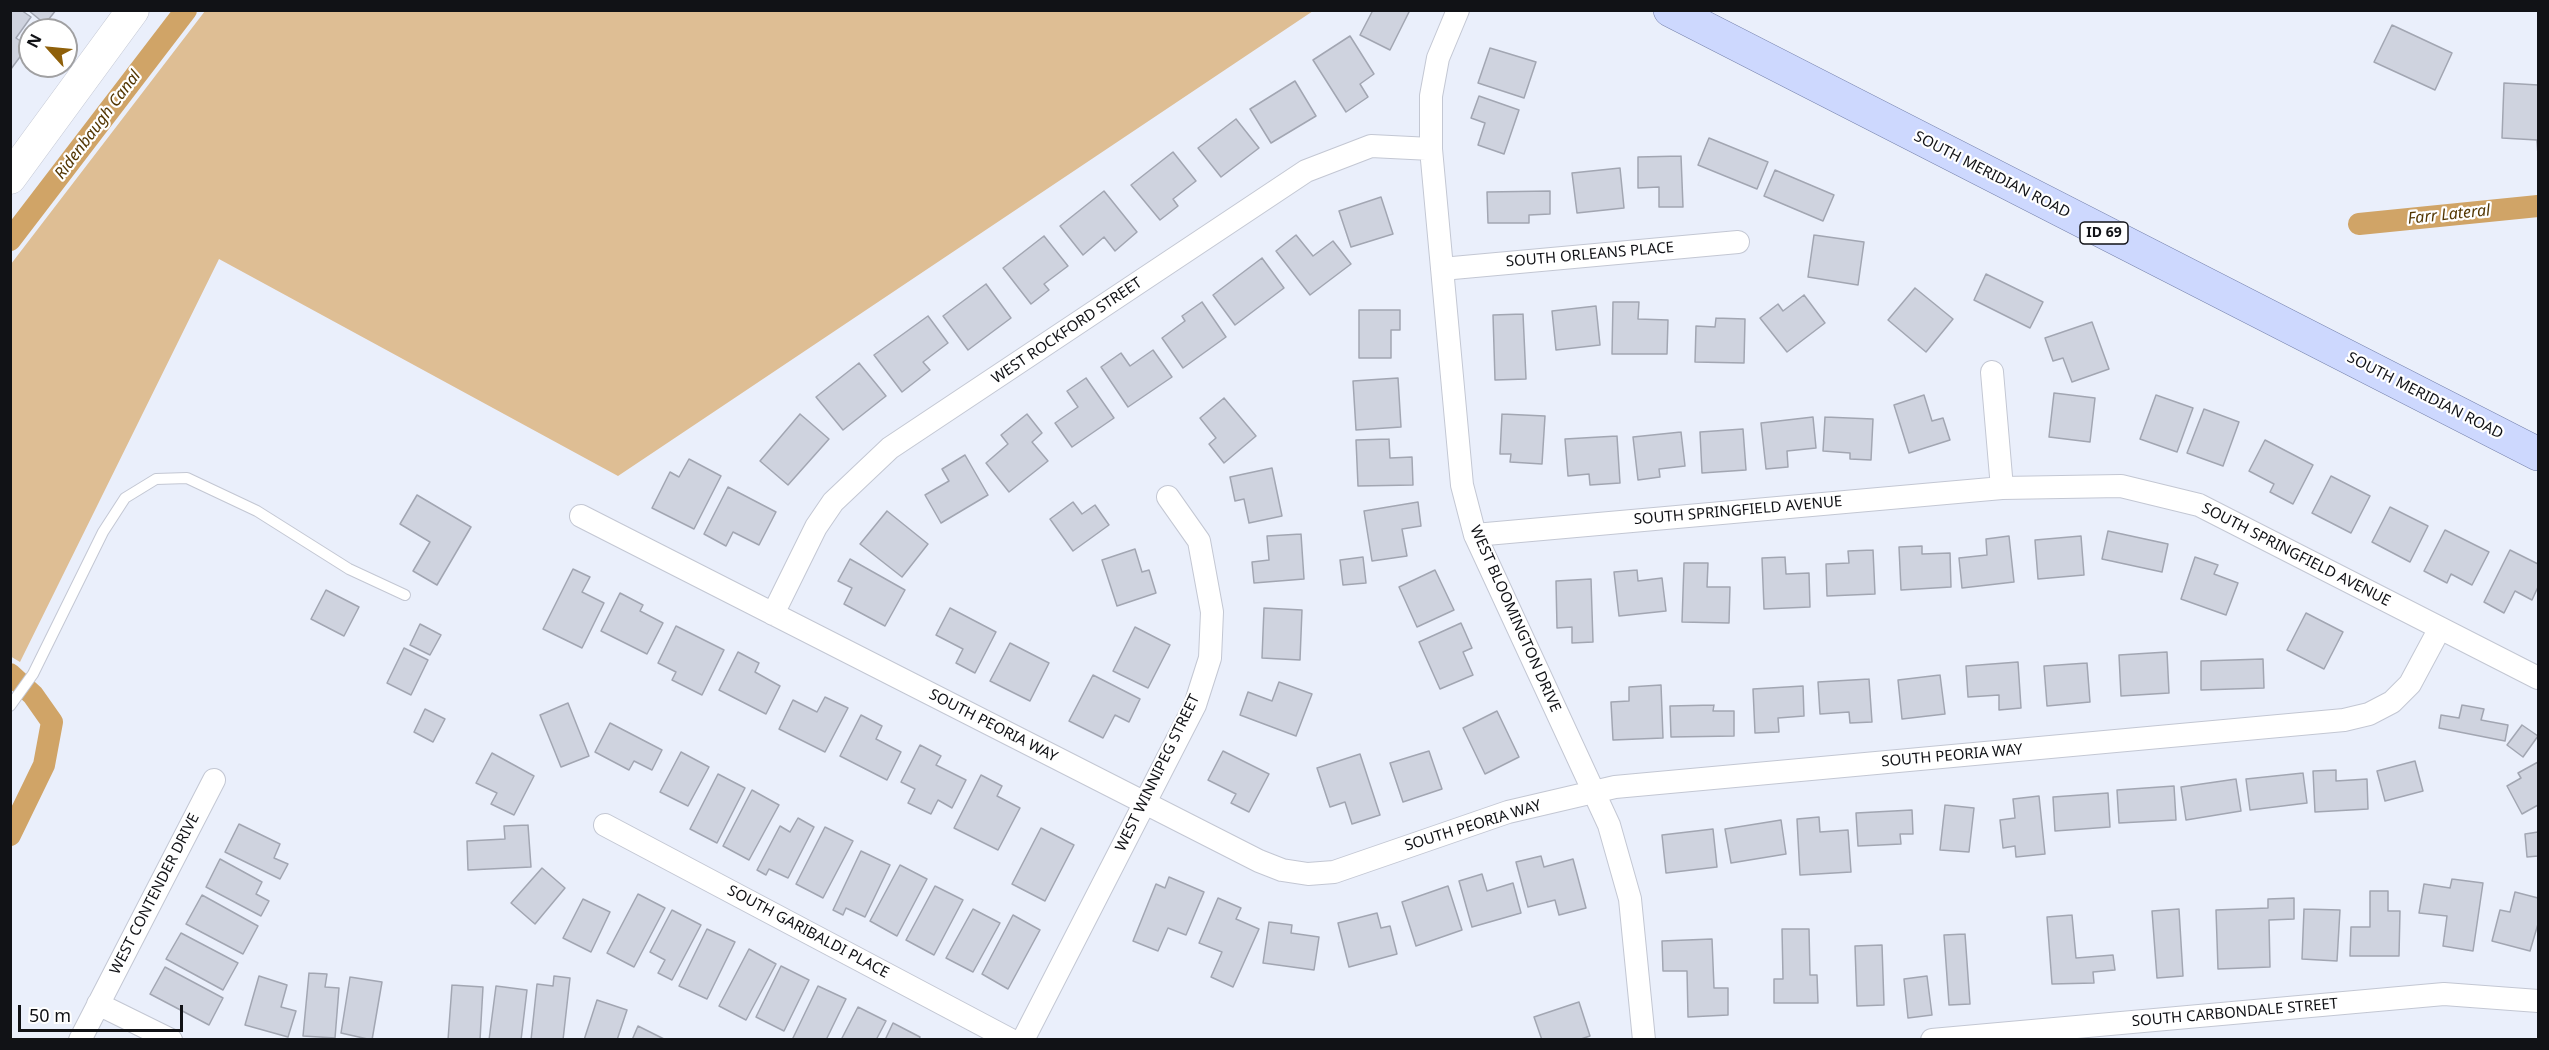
<!DOCTYPE html>
<style>
body{margin:0}
#map{position:relative;width:2549px;height:1050px;overflow:hidden;background:#eaeffb;font-family:"Noto Sans",sans-serif}
canvas{display:block}
.frame{position:absolute;inset:0;border:12px solid #111216;pointer-events:none}
.north{position:absolute;left:18px;top:18px;width:60px;height:60px;box-sizing:border-box;background:#fff;border:2px solid #a0a0a2;border-radius:50%;rotate:297deg;font-size:16px;font-weight:700;line-height:24px;text-align:center;color:#111216}
.north::after{content:'';display:block;margin:auto;width:21px;height:27px;background:#8f600a;clip-path:polygon(50% 0,100% 100%,50% 72%,0 100%)}
.scale{position:absolute;left:18px;top:1005px;width:165px;height:27px;box-sizing:border-box;border:3px solid #111216;border-top:0;padding-left:8px;font-size:18px;line-height:21px;white-space:nowrap;color:#111216;-webkit-text-stroke:4px #fff;paint-order:stroke}
</style>
<div id="map">
<canvas width="2549" height="1050"></canvas>
<div class="frame"></div>
<div class="north">N</div>
<div class="scale">50 m</div>
</div>
<script>
const g = document.querySelector('canvas').getContext('2d');
g.lineJoin = 'round';
function fill(path, color) { g.fillStyle = color; g.fill(path, 'evenodd'); }
const poly = rows => new Path2D(rows.map(r => 'M' + r).join(''));
function trace(path, color, width, dash) { g.strokeStyle = color; g.lineWidth = width; g.lineCap = dash ? 'butt' : 'round'; g.setLineDash(dash || []); g.stroke(path); }
function write(font, color, halo, rows, align = 'center') {
  g.font = font + ' "Noto Sans",sans-serif'; g.lineWidth = 4.5; g.setLineDash([]); g.textBaseline = 'middle'; g.strokeStyle = halo; g.fillStyle = color; for (const [text, x, y, turn = 0] of rows) {
    g.save(); g.translate(x, y); g.rotate((+turn || 0) * Math.PI / 180); g.textAlign = isNaN(turn) ? turn : align; if (halo) g.strokeText(text, 0, 0); g.fillText(text, 0, 0); g.restore();
  }
}
fill(poly([
 [205,11,205,10,1313,11,618,476,219,259,20,662,10,656,11,264]
]), '#debe94');
trace(poly([
 [2359,224,2538,206],
 [10,240,186,10],
 [10,674,33,695,52,722,44,765,10,835]
]), '#d0a467', 22);
const building = poly([
 [10,10,21,10,31,17,16,38,28,46,11,69,10,10],
 [28,10,56,10,45,24,28,10],
 [1373,10,1410,10,1390,50,1360,35,1373,10],
 [2392,25,2452,53,2435,90,2374,62,2392,25],
 [1350,36,1374,74,1360,84,1368,97,1346,112,1313,60,1350,36],
 [1490,48,1536,62,1524,98,1478,83,1490,48],
 [1295,81,1316,116,1271,143,1250,109,1295,81],
 [2504,83,2538,85,2538,156,2537,140,2502,138,2504,83],
 [1479,96,1519,110,1504,154,1478,145,1485,123,1471,118,1479,96],
 [1236,119,1259,148,1221,177,1198,148,1236,119],
 [1709,138,1768,162,1757,189,1698,165,1709,138],
 [1173,152,1196,181,1173,199,1178,206,1160,220,1131,185,1173,152],
 [1681,156,1683,207,1659,207,1659,187,1638,188,1638,157,1681,156],
 [1620,168,1624,208,1577,213,1572,173,1620,168],
 [1775,170,1834,195,1823,221,1764,196,1775,170],
 [1104,191,1137,232,1115,251,1104,237,1083,255,1060,226,1104,191],
 [1550,191,1550,214,1529,215,1529,223,1488,223,1487,192,1550,191],
 [1381,197,1393,234,1351,247,1339,211,1381,197],
 [1296,235,1313,256,1333,241,1351,264,1310,295,1276,251,1296,235],
 [1814,235,1864,242,1858,285,1808,277,1814,235],
 [1044,236,1068,266,1044,284,1049,290,1031,304,1003,268,1044,236],
 [1262,258,1284,288,1235,325,1213,295,1262,258],
 [1986,274,2043,302,2030,328,1974,300,1986,274],
 [986,284,1011,318,968,350,943,316,986,284],
 [1915,288,1953,319,1926,352,1888,320,1915,288],
 [1804,295,1825,323,1787,352,1760,318,1778,304,1783,311,1804,295],
 [1202,302,1226,337,1183,368,1162,338,1185,321,1182,316,1202,302],
 [1613,302,1639,302,1638,319,1668,320,1667,354,1612,354,1613,302],
 [1596,306,1600,345,1556,350,1552,311,1596,306],
 [1359,310,1400,310,1400,330,1391,330,1391,358,1359,358,1359,310],
 [1523,314,1526,379,1495,380,1493,315,1523,314],
 [928,316,948,343,923,362,930,370,902,392,874,355,928,316],
 [1716,318,1745,319,1744,363,1695,362,1696,326,1715,327,1716,318],
 [2092,322,2109,369,2072,382,2063,358,2053,361,2045,338,2092,322],
 [1153,350,1172,377,1128,407,1101,367,1121,353,1130,366,1153,350],
 [859,363,886,396,843,430,816,397,859,363],
 [1086,378,1114,418,1072,447,1055,423,1078,407,1067,391,1086,378],
 [1398,378,1401,427,1356,430,1353,381,1398,378],
 [2054,393,2095,398,2090,442,2049,437,2054,393],
 [1924,395,1932,421,1943,418,1950,440,1909,453,1894,405,1924,395],
 [2156,395,2193,408,2177,452,2140,439,2156,395],
 [1224,398,1256,436,1224,463,1209,444,1216,438,1200,418,1224,398],
 [2204,409,2239,422,2223,466,2187,453,2204,409],
 [800,414,829,439,788,485,760,461,800,414],
 [1027,414,1042,433,1032,442,1048,461,1009,492,986,463,1008,444,1001,435,1027,414],
 [1502,414,1545,416,1542,464,1510,462,1511,454,1500,454,1502,414],
 [1813,417,1816,448,1787,451,1788,467,1766,469,1761,423,1813,417],
 [1825,417,1873,419,1871,460,1850,459,1850,453,1823,451,1825,417],
 [1743,429,1746,470,1702,473,1700,432,1743,429],
 [1681,432,1685,466,1659,469,1660,477,1638,480,1633,437,1681,432],
 [1617,436,1620,483,1590,485,1589,474,1568,476,1565,439,1617,436],
 [1389,439,1390,458,1412,457,1413,485,1358,486,1356,440,1389,439],
 [2265,440,2313,465,2293,504,2270,492,2274,484,2249,471,2265,440],
 [965,455,988,495,941,523,925,495,949,481,942,469,965,455],
 [689,459,721,476,694,529,652,508,670,472,679,477,689,459],
 [1272,468,1282,516,1249,523,1244,499,1235,501,1230,477,1272,468],
 [2331,476,2370,496,2351,533,2312,513,2331,476],
 [728,487,776,512,759,545,733,532,726,546,704,534,728,487],
 [417,495,471,527,437,585,413,571,430,542,400,524,417,495],
 [1073,502,1082,514,1095,505,1109,525,1073,551,1050,519,1073,502],
 [1418,502,1421,526,1402,529,1407,556,1372,561,1364,511,1418,502],
 [2390,507,2428,526,2410,562,2372,542,2390,507],
 [887,511,928,544,902,577,860,544,887,511],
 [2445,530,2489,552,2472,585,2451,574,2447,583,2424,571,2445,530],
 [2108,531,2168,544,2162,572,2102,559,2108,531],
 [1301,534,1304,579,1254,583,1252,562,1269,560,1267,536,1301,534],
 [2009,536,2014,582,1962,588,1959,558,1987,555,1986,539,2009,536],
 [2081,536,2084,575,2038,579,2035,540,2081,536],
 [1922,546,1922,554,1950,553,1951,587,1901,590,1899,547,1922,546],
 [1135,549,1142,572,1149,570,1156,593,1117,606,1102,560,1135,549],
 [1873,550,1875,594,1827,596,1826,564,1849,563,1848,551,1873,550],
 [2510,550,2538,564,2538,587,2532,600,2515,591,2504,613,2484,602,2510,550],
 [1363,557,1366,583,1343,585,1340,560,1363,557],
 [1785,557,1786,574,1809,573,1810,607,1764,609,1762,558,1785,557],
 [2195,557,2218,565,2214,574,2238,583,2226,615,2181,599,2195,557],
 [850,559,905,590,885,626,844,604,852,588,838,581,850,559],
 [1684,563,1708,563,1707,587,1730,587,1729,623,1682,622,1684,563],
 [573,569,590,577,582,592,604,603,582,648,543,629,573,569],
 [1435,570,1454,610,1417,627,1399,587,1435,570],
 [1637,570,1638,581,1662,578,1666,611,1619,616,1614,572,1637,570],
 [1591,579,1593,642,1572,643,1572,627,1557,628,1556,581,1591,579],
 [326,590,359,607,344,636,311,619,326,590],
 [620,593,643,605,640,611,663,623,647,654,601,631,620,593],
 [950,608,996,632,975,673,956,663,963,649,936,635,950,608],
 [1264,608,1302,610,1300,660,1262,658,1264,608],
 [2306,613,2343,632,2324,669,2287,650,2306,613],
 [1461,623,1472,648,1463,652,1473,675,1440,689,1419,642,1461,623],
 [420,624,441,635,430,655,410,645,420,624],
 [676,626,724,650,702,695,672,680,676,672,658,663,676,626],
 [1135,627,1170,645,1148,688,1113,671,1135,627],
 [1010,643,1049,663,1030,701,990,681,1010,643],
 [404,648,428,660,411,695,387,683,404,648],
 [738,652,759,663,755,672,780,686,766,714,719,690,738,652],
 [2167,652,2169,693,2121,696,2119,655,2167,652],
 [2263,659,2264,688,2201,690,2201,661,2263,659],
 [2018,662,2021,708,1999,710,1999,695,1968,697,1966,666,2018,662],
 [2087,663,2090,702,2047,706,2044,666,2087,663],
 [1093,675,1140,699,1129,722,1115,715,1103,738,1069,721,1093,675],
 [1940,675,1945,714,1902,719,1898,680,1940,675],
 [1869,679,1872,722,1850,723,1849,712,1820,714,1818,682,1869,679],
 [1279,682,1312,694,1296,736,1240,715,1248,692,1272,701,1279,682],
 [1661,685,1663,738,1613,740,1611,702,1629,701,1629,687,1661,685],
 [1803,686,1804,716,1778,718,1779,732,1755,733,1753,689,1803,686],
 [825,697,848,708,825,752,779,729,793,700,817,712,825,697],
 [568,703,589,756,561,767,540,715,568,703],
 [1714,705,1713,711,1734,711,1734,736,1671,737,1670,706,1714,705],
 [2462,705,2484,709,2481,720,2508,725,2505,741,2439,728,2441,715,2459,718,2462,705],
 [425,709,445,719,433,742,414,732,425,709],
 [1497,711,1519,757,1485,774,1463,728,1497,711],
 [861,715,882,726,876,739,901,752,887,780,840,756,861,715],
 [610,723,662,750,652,770,634,761,629,770,595,752,610,723],
 [2522,725,2538,736,2523,757,2507,745,2522,725],
 [920,745,941,756,936,765,966,780,952,808,938,800,931,814,908,803,915,789,901,782,920,745],
 [1223,751,1269,774,1249,812,1231,803,1236,794,1208,780,1223,751],
 [1429,751,1442,789,1403,802,1390,763,1429,751],
 [681,752,709,767,688,806,660,792,681,752],
 [492,753,534,776,514,815,491,804,497,793,476,783,492,753],
 [1360,754,1380,815,1352,824,1345,802,1330,807,1317,768,1360,754],
 [2415,761,2423,791,2385,801,2377,771,2415,761],
 [2538,762,2538,805,2522,814,2507,786,2521,778,2518,773,2538,762],
 [2336,770,2336,781,2367,779,2368,809,2315,812,2313,771,2336,770],
 [2303,773,2307,803,2250,810,2246,779,2303,773],
 [718,774,745,788,717,843,690,829,718,774],
 [981,775,1002,786,997,796,1020,808,998,850,954,828,981,775],
 [2236,779,2241,811,2186,820,2181,787,2236,779],
 [2174,786,2176,820,2119,823,2117,790,2174,786],
 [752,790,779,805,749,860,723,846,752,790],
 [2108,793,2110,827,2055,831,2053,797,2108,793],
 [2039,796,2045,854,2016,857,2015,846,2003,848,2000,820,2015,818,2013,799,2039,796],
 [1945,805,1974,808,1969,852,1940,850,1945,805],
 [1912,810,1913,834,1900,834,1901,844,1858,846,1856,813,1912,810],
 [1819,817,1820,832,1848,830,1851,872,1800,875,1797,819,1819,817],
 [798,818,814,827,788,878,769,869,766,875,757,870,780,826,790,832,798,818],
 [1781,820,1786,854,1731,863,1725,829,1781,820],
 [239,824,280,844,274,858,288,864,280,879,225,852,239,824],
 [528,825,531,867,468,870,467,841,505,839,504,826,528,825],
 [825,827,853,841,823,898,796,884,825,827],
 [1041,828,1074,845,1045,901,1012,884,1041,828],
 [1713,829,1717,867,1666,873,1662,835,1713,829],
 [2538,832,2538,856,2527,857,2525,834,2538,832],
 [861,851,890,865,865,917,846,908,843,915,833,910,861,851],
 [1541,856,1544,867,1573,859,1586,908,1559,915,1555,900,1528,907,1516,862,1541,856],
 [220,859,262,882,256,894,269,901,261,916,206,887,220,859],
 [900,865,927,879,897,936,870,921,900,865],
 [542,868,565,888,535,924,511,903,542,868],
 [1482,874,1487,891,1513,883,1521,913,1472,927,1459,881,1482,874],
 [1169,877,1204,892,1186,935,1168,928,1158,951,1133,941,1156,884,1165,888,1169,877],
 [2452,879,2483,883,2473,951,2443,946,2447,916,2419,913,2424,884,2450,888,2452,879],
 [935,886,963,900,934,955,906,940,935,886],
 [1448,886,1462,930,1416,946,1402,902,1448,886],
 [2370,891,2388,891,2388,911,2400,911,2399,956,2350,956,2351,927,2370,927,2370,891],
 [2515,892,2538,898,2538,924,2530,951,2492,941,2500,910,2510,912,2515,892],
 [638,894,665,908,634,967,607,953,638,894],
 [202,895,258,926,243,954,186,924,202,895],
 [1218,898,1241,908,1236,919,1259,929,1233,987,1211,977,1222,952,1199,943,1218,898],
 [2294,898,2294,919,2269,920,2270,967,2218,969,2216,910,2268,908,2268,899,2294,898],
 [583,899,610,912,591,952,563,938,583,899],
 [973,909,1000,923,973,972,946,958,973,909],
 [2179,909,2183,976,2157,978,2152,911,2179,909],
 [2304,909,2340,910,2337,961,2302,959,2304,909],
 [672,910,701,925,672,980,658,973,665,960,650,952,672,910],
 [1377,913,1381,928,1390,926,1397,954,1349,967,1338,923,1377,913],
 [1013,915,1040,930,1008,989,982,974,1013,915],
 [2072,915,2076,958,2113,955,2115,970,2093,972,2094,983,2052,984,2047,917,2072,915],
 [1269,922,1292,925,1291,933,1319,937,1314,970,1263,963,1269,922],
 [707,929,735,942,707,999,679,986,707,929],
 [1782,929,1809,929,1810,975,1817,975,1818,1003,1774,1003,1774,979,1783,979,1782,929],
 [181,933,238,963,223,990,166,959,181,933],
 [1965,934,1970,1004,1949,1005,1944,935,1965,934],
 [1712,939,1714,988,1728,988,1728,1015,1688,1017,1687,971,1663,971,1662,941,1712,939],
 [1882,945,1884,1005,1857,1006,1855,946,1882,945],
 [749,949,776,964,746,1020,719,1006,749,949],
 [781,966,809,980,784,1031,756,1017,781,966],
 [165,967,223,998,209,1025,150,994,165,967],
 [309,973,327,974,325,987,339,988,335,1038,303,1036,309,973],
 [259,976,287,985,281,1007,296,1011,288,1037,245,1025,259,976],
 [554,976,570,978,563,1040,531,1040,537,984,553,986,554,976],
 [1927,976,1932,1015,1908,1018,1904,979,1927,976],
 [350,977,382,982,372,1040,341,1033,350,977],
 [452,985,483,987,480,1040,448,1040,452,985],
 [496,986,527,990,521,1040,489,1040,496,986],
 [818,986,846,999,826,1040,792,1040,818,986],
 [597,1000,627,1010,617,1040,584,1040,597,1000],
 [1579,1002,1590,1036,1578,1040,1542,1040,1534,1017,1579,1002],
 [858,1007,886,1021,876,1040,841,1040,858,1007],
 [893,1023,920,1037,919,1040,885,1040,893,1023],
 [638,1026,666,1040,632,1040,638,1026]
]);
fill(building, '#cfd3df');
trace(building, '#a2a6b2', 1.5);
const lane = poly([
 [10,706,33,674,103,532,125,498,156,479,187,478,257,511,349,569,405,595]
]);
const street = poly([
 [1458,10,1438,58,1431,96,1431,149,1462,485,1475,535,1609,825,1630,899,1644,1040],
 [1442,269,1738,242],
 [1992,372,2002,488],
 [581,516,1259,861,1282,870,1308,874,1334,872,1508,812,1615,787,2344,720,2369,714,2392,702,2410,684,2440,628],
 [1475,535,2002,488,2121,486,2199,505,2538,678],
 [773,614,816,527,833,502,890,448,1306,171,1371,146,1431,149],
 [605,825,1011,1040],
 [98,1004,171,1040],
 [80,1040,214,780],
 [1023,1040,1195,705,1210,658,1212,612,1199,541,1168,497],
 [1932,1040,2444,994,2538,1001]
]);
const secondary = poly([
 [10,178,133,10]
]);
const primary = poly([
 [1670,10,2538,454]
]);
trace(lane, '#c3c7d3', 12);
trace(street, '#c3c7d3', 24);
trace(secondary, '#c3c7d3', 33);
trace(primary, '#7682ac', 34);
trace(lane, '#fff', 10);
trace(street, '#fff', 22);
trace(secondary, '#fff', 32);
trace(primary, '#cdd8fe', 33);
for (const [x, y, w] of [
 [2104,233,48]
]) { const box = new Path2D(); box.roundRect(x - w / 2, y - 11, w, 22, 4.5); g.fillStyle = '#fff'; g.fill(box); trace(box, '#111216', 1.5); }
write('bold 14px', '#111216', null, [
 ["ID 69",2104,233]
]);
write('15px', '#111216', '#fff', [
 ["SOUTH MERIDIAN ROAD",1992,175,27],
 ["SOUTH ORLEANS PLACE",1590,255,-5],
 ["WEST ROCKFORD STREET",1067,331,-34],
 ["SOUTH MERIDIAN ROAD",2425,396,27],
 ["SOUTH SPRINGFIELD AVENUE",1738,511,-5],
 ["SOUTH SPRINGFIELD AVENUE",2296,555,27],
 ["WEST BLOOMINGTON DRIVE",1515,619,66],
 ["SOUTH PEORIA WAY",993,726,27],
 ["SOUTH PEORIA WAY",1952,756,-5],
 ["WEST WINNIPEG STREET",1158,773,-64],
 ["SOUTH PEORIA WAY",1473,826,-17],
 ["WEST CONTENDER DRIVE",155,894,-63],
 ["SOUTH GARIBALDI PLACE",808,932,28],
 ["SOUTH CARBONDALE STREET",2235,1013,-5]
]);
write('italic 16px', '#533602', '#fff', [
 ["Ridenbaugh Canal",98,125,-53],
 ["Farr Lateral",2449,215,-6]
]);
</script>
